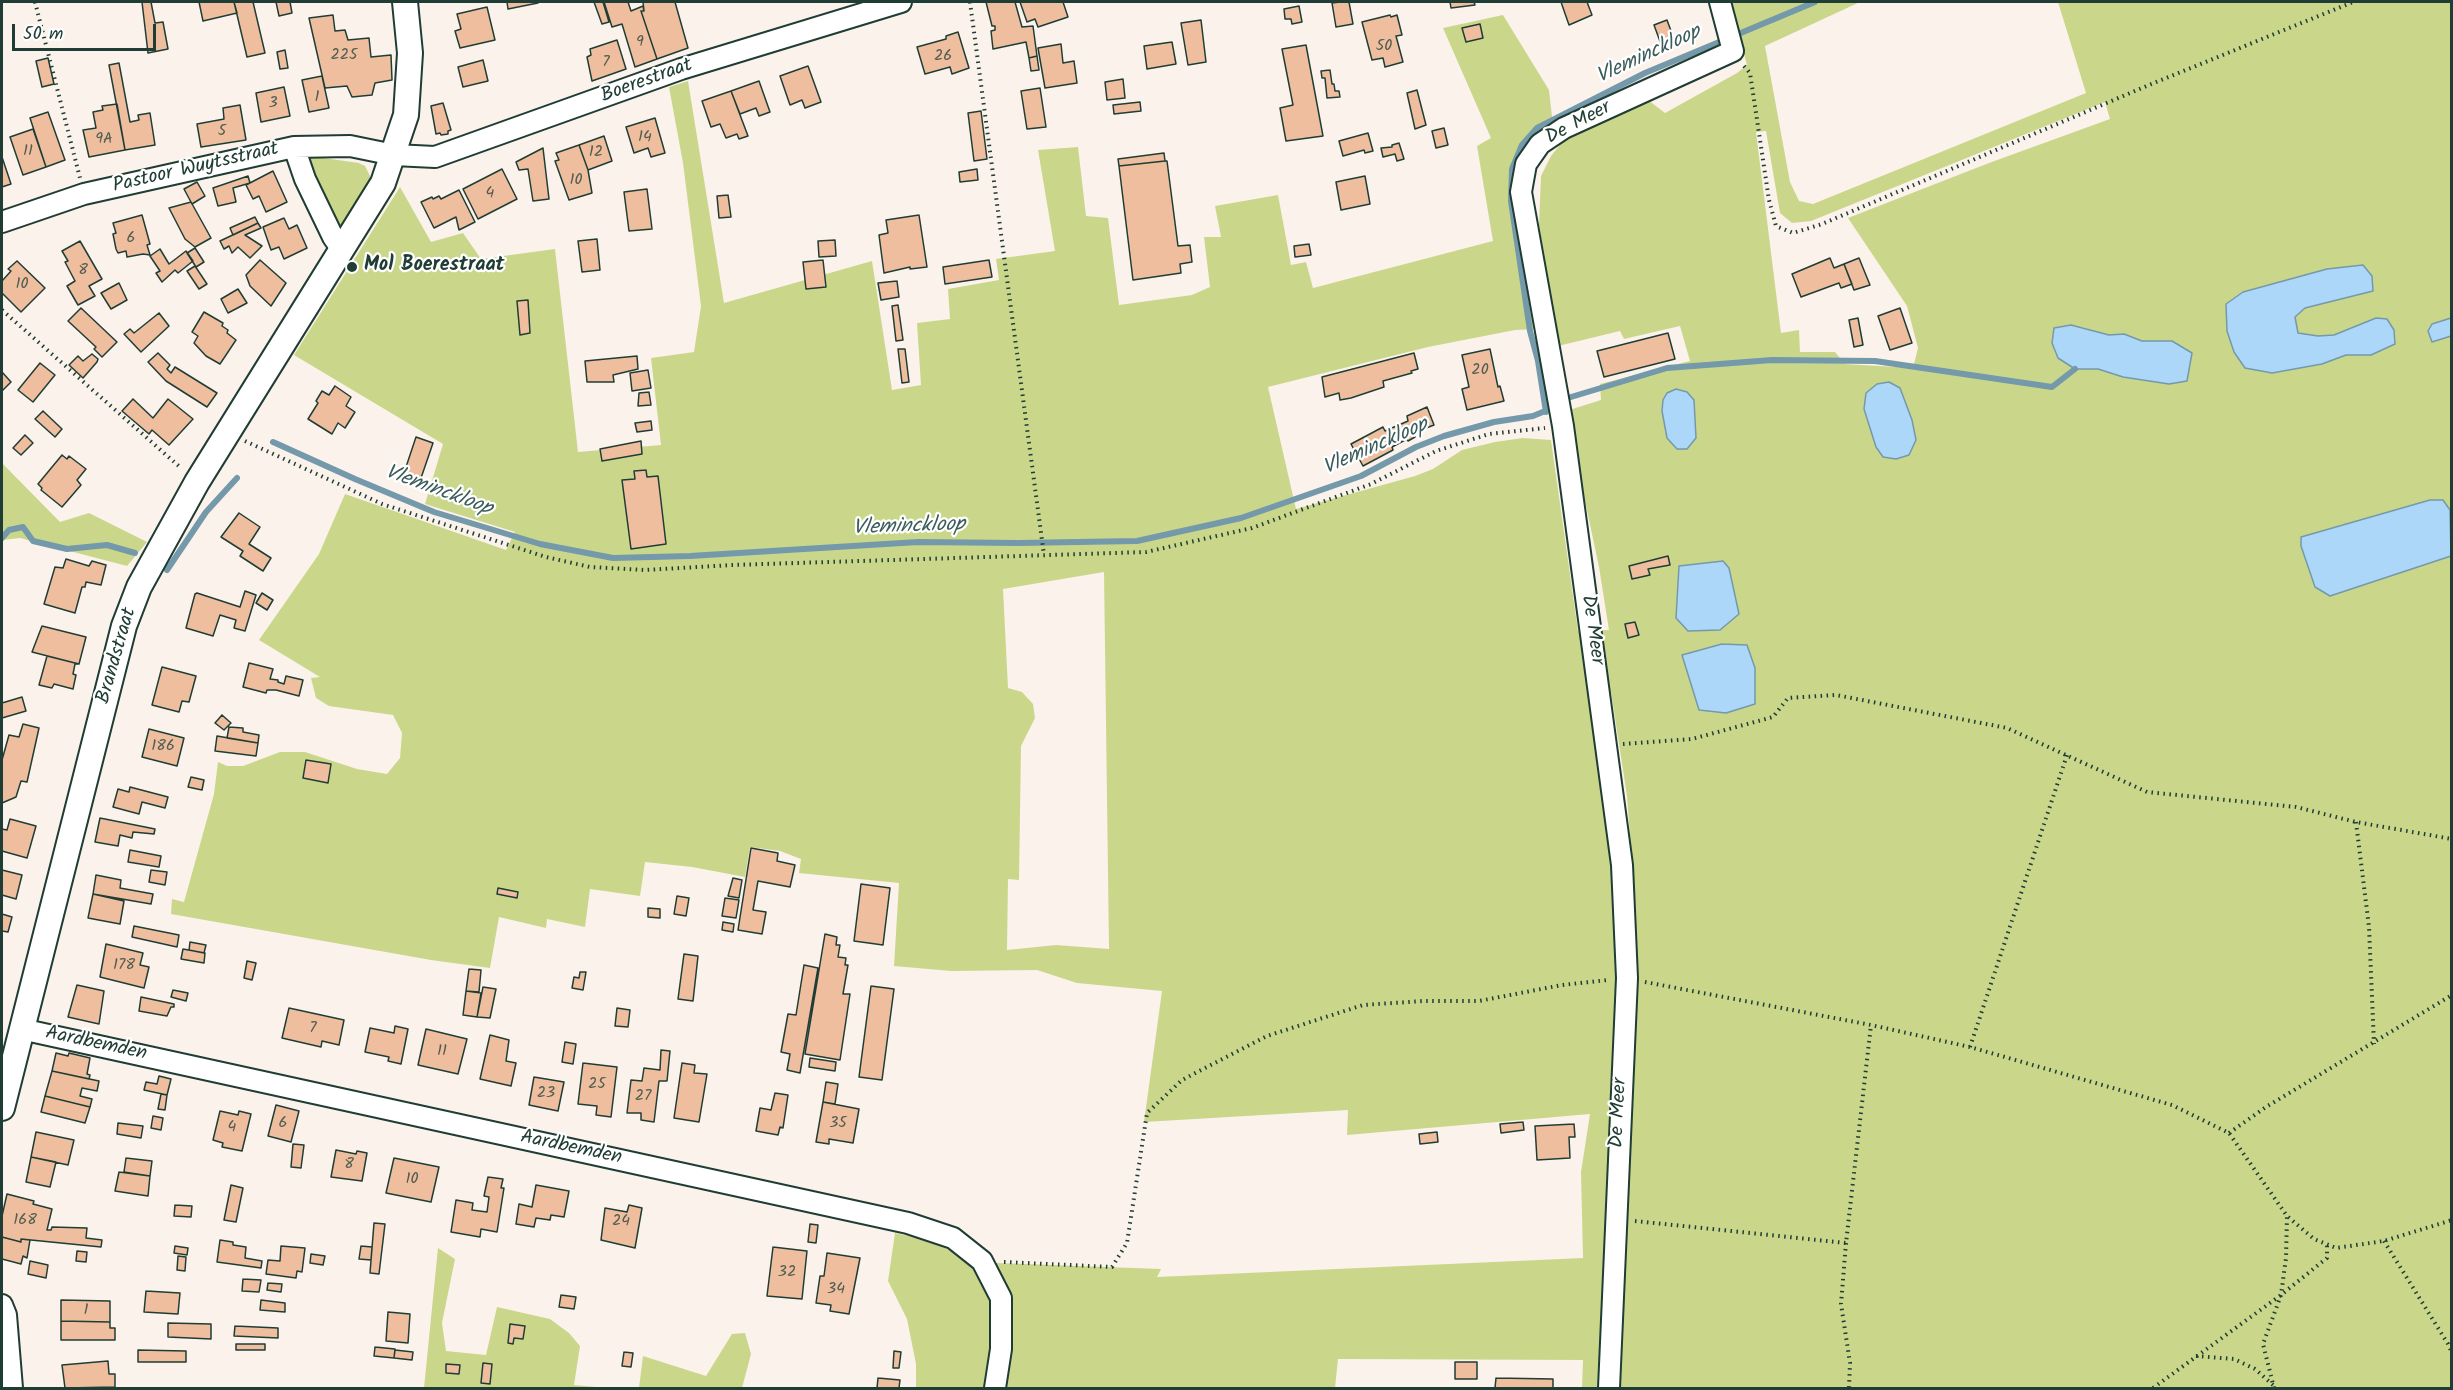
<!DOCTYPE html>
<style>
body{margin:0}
#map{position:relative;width:2453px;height:1390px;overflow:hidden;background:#fcf2ec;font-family:Kalam,sans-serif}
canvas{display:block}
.frame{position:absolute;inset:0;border:3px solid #1f3d34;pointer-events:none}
.scale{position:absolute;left:12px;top:24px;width:144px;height:27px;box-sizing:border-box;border:3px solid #1f3d34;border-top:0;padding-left:8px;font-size:18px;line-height:21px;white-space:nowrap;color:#1f3d34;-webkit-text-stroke:4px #fff;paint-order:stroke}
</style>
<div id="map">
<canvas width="2453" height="1390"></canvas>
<div class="frame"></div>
<div class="scale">50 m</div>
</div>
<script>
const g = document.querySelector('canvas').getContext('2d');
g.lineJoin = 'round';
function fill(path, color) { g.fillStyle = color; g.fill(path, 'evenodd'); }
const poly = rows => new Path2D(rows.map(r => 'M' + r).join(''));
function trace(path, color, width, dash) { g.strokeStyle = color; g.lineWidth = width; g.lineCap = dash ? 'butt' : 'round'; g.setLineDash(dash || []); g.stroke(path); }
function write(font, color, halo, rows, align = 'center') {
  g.font = font + ' Kalam,sans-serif'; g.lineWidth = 4.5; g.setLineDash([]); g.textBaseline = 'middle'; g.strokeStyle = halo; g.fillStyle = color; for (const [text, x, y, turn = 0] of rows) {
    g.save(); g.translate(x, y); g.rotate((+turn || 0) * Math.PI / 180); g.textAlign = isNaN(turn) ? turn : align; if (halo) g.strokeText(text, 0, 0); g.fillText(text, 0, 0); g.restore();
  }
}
fill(poly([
 [1730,2,1860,2,1765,46,1790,182,1799,201,1813,204,2086,93,2058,2,2451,2,2451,1388,1619,1388,1635,968,1632,865,1627,796,1611,692,1591,697,1603,800,1615,878,1620,962,1599,1388,1582,1388,1583,1360,1338,1359,1335,1388,916,1388,916,1364,907,1319,888,1281,895,1233,935,1242,969,1262,1161,1269,1157,1277,1583,1258,1581,1172,1590,1114,1347,1135,1348,1110,1144,1122,1162,991,1077,983,1037,970,951,971,894,966,899,883,799,873,801,859,780,851,750,847,745,877,692,867,645,862,640,896,590,889,585,927,547,919,546,928,499,917,490,968,431,960,171,914,172,899,184,902,214,794,218,762,227,766,243,766,280,752,305,752,357,769,387,774,400,758,402,733,393,715,329,706,316,698,311,678,320,677,259,640,319,554,345,494,506,550,515,532,425,504,443,444,294,355,400,187,431,242,463,233,481,259,555,249,578,452,661,445,651,358,694,352,701,306,683,163,669,87,688,81,724,303,872,261,892,390,921,385,917,323,950,319,948,289,999,280,996,259,1055,251,1038,150,1078,147,1086,216,1108,218,1119,305,1192,295,1210,287,1204,237,1221,237,1215,206,1278,195,1291,265,1306,262,1313,288,1493,241,1477,146,1491,138,1443,28,1503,15,1549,90,1553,126,1527,158,1519,215,1527,285,1536,329,1515,330,1428,347,1268,387,1296,509,1415,476,1433,469,1462,450,1495,442,1523,438,1551,440,1578,631,1609,630,1599,567,1566,411,1601,400,1600,384,1690,361,1680,326,1624,339,1620,331,1558,346,1539,225,1541,176,1551,156,1567,136,1648,100,1665,113,1737,73,1747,65],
 [2105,102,2110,119,1989,163,1848,218,1907,306,1918,348,1913,368,1845,364,1835,352,1800,352,1799,330,1781,333,1756,132,1766,131,1780,213,1792,223,1811,221],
 [2363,265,2373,291,2305,308,2295,317,2298,333,2318,336,2334,335,2376,318,2371,355,2346,355,2322,364,2272,373,2245,368,2234,352,2227,331,2226,304,2243,292,2327,269],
 [2081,327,2109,335,2124,334,2142,341,2172,341,2169,384,2123,377,2098,369,2075,369],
 [1104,572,1109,949,1056,945,1007,950,1008,879,1019,880,1021,746,1035,718,1033,704,1022,692,1008,688,1003,589],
 [316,157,359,163,365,166,371,178,341,229,333,224,302,158],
 [2,463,60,522,89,513,147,542,127,566,20,538,2,540],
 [438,1248,455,1259,442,1323,446,1351,486,1355,497,1307,550,1319,569,1333,580,1346,574,1385,607,1388,424,1388],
 [745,1333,751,1354,742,1388,639,1388,643,1356,706,1376,732,1334]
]), '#cad78b');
const water = poly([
 [2363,265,2372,276,2373,291,2305,308,2295,317,2298,333,2318,336,2334,335,2376,318,2387,319,2394,330,2395,344,2371,355,2346,355,2322,364,2272,373,2245,368,2234,352,2227,331,2226,304,2243,292,2327,269,2363,265],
 [2451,318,2451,336,2432,342,2428,331,2432,324,2451,318],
 [2071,325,2109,335,2124,334,2142,341,2172,341,2192,353,2187,381,2169,384,2123,377,2098,369,2075,369,2058,358,2052,343,2054,328,2071,325],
 [1889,382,1900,388,1912,420,1916,440,1909,455,1896,459,1883,457,1876,447,1864,409,1866,393,1877,384,1889,382],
 [1676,389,1687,392,1694,400,1696,438,1687,449,1677,449,1667,438,1662,411,1663,400,1667,393,1676,389],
 [2430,500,2443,500,2450,510,2451,556,2330,596,2315,587,2301,546,2301,537,2430,500],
 [1723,561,1729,568,1739,614,1720,630,1688,631,1676,618,1679,566,1723,561],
 [1722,644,1747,645,1755,668,1755,704,1726,713,1699,710,1682,655,1722,644]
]);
fill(water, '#acd7f8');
trace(water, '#7499aa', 1.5);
trace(poly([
 [1571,397,1667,368,1772,360,1875,361,2052,387,2075,369],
 [1546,412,1538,361,1530,331,1511,201,1512,169,1522,145,1537,128,1645,73,1815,2],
 [273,442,355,479,434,512,540,544,613,558,690,556,918,542,1018,543,1137,541,1241,518,1361,476,1416,447,1444,436,1494,422,1533,416,1550,409],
 [2,538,9,530,23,527,33,541,67,549,107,545,135,553],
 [167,570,206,512,237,478]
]), '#7499aa', 6);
const building = poly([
 [142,2,151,2,155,23,163,22,168,49,148,53,142,2],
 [199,2,234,2,237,13,203,21,199,2],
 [234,2,253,2,265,53,247,57,234,2],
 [276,2,290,2,292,13,279,16,276,2],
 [507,2,538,2,538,3,508,9,507,2],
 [594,2,603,2,609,22,602,24,594,2],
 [604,2,628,2,631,11,643,6,644,11,641,11,657,59,635,67,622,24,612,27,604,2],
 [643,2,675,2,688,48,657,59,641,11,644,11,643,2],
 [986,2,1015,2,1022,27,1033,26,1037,56,1029,58,1026,42,993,49,991,31,995,30,995,26,992,26,986,2],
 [1020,2,1063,2,1068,17,1038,27,1035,19,1027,22,1020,2],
 [1340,2,1349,2,1353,24,1336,27,1332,3,1340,2],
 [1450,2,1474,2,1475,5,1451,8,1450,2],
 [1561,2,1587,2,1592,15,1569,25,1561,2],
 [1299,6,1302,22,1292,24,1291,19,1285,19,1284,9,1299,6],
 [487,7,495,40,460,48,455,31,461,29,457,14,487,7],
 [333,15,335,31,345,30,348,40,369,38,371,57,391,55,392,80,375,83,372,95,352,97,347,86,325,88,309,18,333,15],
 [1390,15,1391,17,1397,15,1402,35,1396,36,1403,62,1385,67,1383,58,1372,60,1362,22,1390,15],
 [1201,20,1206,62,1188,65,1181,23,1201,20],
 [1667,20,1674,39,1661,44,1654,25,1667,20],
 [1480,24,1483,38,1466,42,1462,28,1480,24],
 [958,32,969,68,952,74,950,67,925,74,917,47,946,39,946,36,958,32],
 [617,40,626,69,592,81,587,57,591,55,590,49,617,40],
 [1172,42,1176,64,1147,69,1144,46,1172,42],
 [1061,44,1063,63,1074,61,1077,83,1045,88,1038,48,1061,44],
 [1306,45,1323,136,1286,141,1280,108,1293,105,1282,49,1306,45],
 [285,50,288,68,280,69,277,52,285,50],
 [1037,56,1039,70,1031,71,1029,58,1037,56],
 [48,58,54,84,42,87,36,61,48,58],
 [483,60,488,81,463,87,458,67,483,60],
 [119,63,130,122,139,120,138,115,150,113,155,145,125,150,109,65,119,63],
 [808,66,821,102,805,108,802,100,790,105,780,76,808,66],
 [1330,70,1332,84,1334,84,1335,91,1339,91,1340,97,1327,98,1325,78,1322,78,1321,71,1330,70],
 [322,76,329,108,309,112,302,80,322,76],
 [1123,79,1125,98,1107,100,1105,82,1123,79],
 [759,81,770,112,759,116,756,108,740,114,731,91,759,81],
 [284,87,290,116,261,122,256,93,284,87],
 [1040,88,1046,127,1027,129,1021,91,1040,88],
 [1417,90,1426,125,1415,129,1407,93,1417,90],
 [731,91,748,136,739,139,737,134,726,138,720,124,711,127,702,101,731,91],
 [1140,102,1141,111,1114,114,1113,105,1140,102],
 [443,103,451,130,448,131,448,134,441,135,440,133,436,134,431,106,443,103],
 [117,104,125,150,89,157,83,130,96,128,93,112,103,110,102,106,117,104],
 [240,105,246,140,201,147,197,124,224,119,223,108,240,105],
 [981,111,987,159,974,161,968,113,981,111],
 [48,112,65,160,46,167,30,118,48,112],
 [655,118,665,153,651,157,648,148,634,153,626,127,655,118],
 [1444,128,1448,145,1436,148,1432,131,1444,128],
 [33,129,46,167,23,175,10,137,33,129],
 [1368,133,1373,151,1365,153,1364,150,1343,156,1339,141,1368,133],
 [604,136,612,161,588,170,579,145,604,136],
 [1399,143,1404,159,1397,161,1395,154,1383,157,1381,148,1392,147,1392,145,1399,143],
 [579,145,588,170,592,193,569,200,555,161,559,160,556,153,579,145],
 [543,148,549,199,533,201,528,169,519,170,516,162,543,148],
 [1164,153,1165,161,1119,166,1118,159,1164,153],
 [2,157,11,184,2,187,2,157],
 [1165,161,1167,161,1178,246,1190,245,1192,262,1180,264,1181,273,1133,280,1119,166,1165,161],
 [502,169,517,199,478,219,463,189,502,169],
 [977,169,978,180,960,182,959,172,977,169],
 [273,171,287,202,266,212,259,196,253,199,246,185,273,171],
 [248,176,250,183,233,188,236,202,218,206,213,188,248,176],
 [1365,176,1370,204,1341,210,1336,182,1365,176],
 [197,182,205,196,192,204,184,189,197,182],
 [647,189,652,229,629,231,624,192,647,189],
 [459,190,475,222,459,230,456,217,434,228,421,202,432,197,433,199,439,196,441,199,459,190],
 [728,195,731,217,719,218,717,196,728,195],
 [191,202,211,238,195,247,185,239,169,208,191,202],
 [142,215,150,244,147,245,150,255,143,254,127,257,126,251,118,253,116,249,113,234,116,233,113,223,142,215],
 [919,215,927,267,910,269,910,267,884,273,879,235,888,233,886,220,919,215],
 [255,217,258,223,233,235,230,228,255,217],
 [284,218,289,229,297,225,307,248,284,259,279,247,271,250,263,227,284,218],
 [258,223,261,228,245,235,262,246,250,258,238,247,232,253,229,246,224,249,220,241,258,223],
 [597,239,600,270,582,272,578,241,597,239],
 [835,240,836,256,819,257,818,241,835,240],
 [80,241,102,279,89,286,95,296,78,305,67,286,75,281,65,262,68,261,62,251,80,241],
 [1309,244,1311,255,1295,257,1294,246,1309,244],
 [195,248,204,262,196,267,187,253,195,248],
 [160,249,169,264,186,251,193,261,178,273,175,270,162,282,156,273,160,271,150,256,160,249],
 [1830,258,1834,268,1844,264,1852,284,1841,288,1839,283,1801,297,1792,274,1830,258],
 [1859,258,1870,285,1854,290,1844,264,1859,258],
 [260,260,286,283,271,306,250,286,246,275,260,260],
 [823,260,826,287,806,289,803,262,823,260],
 [989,260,992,277,945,284,943,267,989,260],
 [17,261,45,288,21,312,2,293,2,281,11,271,8,269,17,261],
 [195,266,207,284,199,289,187,271,195,266],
 [897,281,899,297,881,300,878,283,897,281],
 [119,283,127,300,111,309,101,293,119,283],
 [238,289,247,303,228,313,221,299,238,289],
 [528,300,530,333,520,335,517,301,528,300],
 [898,305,903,340,896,341,892,306,898,305],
 [81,308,117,342,102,357,94,349,96,347,68,321,81,308],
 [1900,308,1912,343,1890,350,1878,316,1900,308],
 [204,312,223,323,222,326,228,330,227,333,236,340,220,364,206,356,194,343,198,336,192,332,204,312],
 [159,313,169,326,141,352,124,334,130,329,134,333,159,313],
 [1858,318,1863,345,1854,347,1849,320,1858,318],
 [1668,333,1675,359,1604,377,1597,351,1668,333],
 [898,349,905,349,909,382,902,383,898,349],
 [1490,349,1498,387,1500,386,1504,401,1467,410,1462,389,1469,387,1462,355,1490,349],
 [158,353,170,365,167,369,171,373,175,367,217,393,207,407,166,381,148,362,158,353],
 [1414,353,1418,369,1411,371,1412,373,1383,381,1384,387,1351,398,1340,400,1339,393,1325,397,1322,377,1414,353],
 [92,354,98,359,97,362,83,378,69,365,78,356,83,361,92,354],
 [637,356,638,369,613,375,614,382,587,382,585,361,637,356],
 [40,363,55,375,33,402,18,390,40,363],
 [648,370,651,388,632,391,630,373,648,370],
 [2,372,11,382,2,391,2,372],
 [335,386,351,397,346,406,355,412,345,428,338,423,332,434,308,419,318,403,316,401,322,391,329,395,335,386],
 [649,392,651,405,638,406,639,393,649,392],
 [133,399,153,418,168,399,193,419,169,445,152,430,149,434,122,411,133,399],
 [1427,407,1434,425,1413,433,1415,437,1408,441,1407,439,1392,447,1393,450,1363,466,1351,444,1383,427,1385,431,1408,421,1407,416,1427,407],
 [43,411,62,429,55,437,35,419,43,411],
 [651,421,652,430,637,432,635,423,651,421],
 [25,435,33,443,21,455,13,448,25,435],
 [416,437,433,443,420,481,403,476,416,437],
 [641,441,642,454,602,461,600,449,641,441],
 [62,455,67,459,69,456,86,469,77,480,81,485,62,507,41,490,42,488,38,484,62,455],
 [646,470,647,477,658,476,666,544,631,549,622,480,635,479,634,471,646,470],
 [239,513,260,527,249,544,271,558,263,571,240,556,243,551,221,537,239,513],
 [1668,556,1670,565,1648,569,1650,575,1632,579,1629,566,1668,556],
 [66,559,89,566,92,561,106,565,101,585,86,582,85,587,82,587,75,613,44,604,55,567,63,568,66,559],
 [245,591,256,595,245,631,234,628,236,620,220,615,213,636,186,628,195,594,197,593,240,607,245,591],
 [262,593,273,600,267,610,256,603,262,593],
 [1635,622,1639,635,1628,638,1625,624,1635,622],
 [42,626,86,637,79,664,32,652,42,626],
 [47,656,79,664,75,664,73,674,76,675,73,689,54,684,52,688,39,685,47,656],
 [249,663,273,669,270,679,278,680,278,682,284,684,286,676,303,680,299,696,276,690,267,690,266,693,243,687,249,663],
 [162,667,196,676,189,702,182,701,179,712,152,705,162,667],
 [22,697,26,711,2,718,2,703,22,697],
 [222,715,231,723,224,730,215,723,222,715],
 [23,724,39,728,27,782,21,781,16,797,2,803,2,760,9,735,19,737,23,724],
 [229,727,243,728,243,732,259,735,258,743,227,738,229,727],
 [149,729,184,738,177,766,142,757,149,729],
 [217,736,258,743,256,756,215,751,217,736],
 [306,760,331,764,328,783,303,778,306,760],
 [191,777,204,780,202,790,188,787,191,777],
 [130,787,168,797,165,808,142,802,139,814,113,807,118,789,129,792,130,787],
 [100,818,155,829,154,834,133,832,132,838,120,835,118,846,95,842,100,818],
 [10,819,36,826,27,858,2,851,2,829,7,830,10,819],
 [751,848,778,853,777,861,795,865,790,887,758,881,753,910,766,912,762,934,738,930,751,848],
 [130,850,161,856,159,867,128,862,130,850],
 [2,870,22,875,16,899,2,895,2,870],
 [151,870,167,872,165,885,149,882,151,870],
 [96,875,121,880,120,888,153,894,151,904,93,894,96,875],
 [733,878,742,880,739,898,728,896,733,878],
 [861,884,890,888,883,945,854,941,861,884],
 [498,888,518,892,517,898,497,894,498,888],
 [93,894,124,901,120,924,88,918,93,894],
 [677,896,689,898,686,916,674,914,677,896],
 [725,898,739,900,736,918,722,916,725,898],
 [648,908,660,909,660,918,648,917,648,908],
 [2,914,12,917,8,932,2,931,2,914],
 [723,922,734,924,733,932,722,930,723,922],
 [134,926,179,935,177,947,132,937,134,926],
 [825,934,837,937,836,945,840,945,838,957,846,958,845,965,848,965,843,994,850,994,840,1060,805,1054,825,934],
 [190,942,206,945,204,953,189,950,190,942],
 [106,944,143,953,140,965,149,967,144,988,100,977,106,944],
 [183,949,205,953,204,963,181,959,183,949],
 [684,954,698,956,693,1001,678,999,684,954],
 [247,961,256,963,252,980,244,978,247,961],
 [804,965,818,968,800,1073,787,1070,790,1054,781,1052,788,1014,796,1015,804,965],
 [469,969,481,970,479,992,466,991,469,969],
 [580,972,586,972,583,990,572,988,574,977,579,978,580,972],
 [77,985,104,991,99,1024,68,1017,77,985],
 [871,986,894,989,882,1080,859,1077,871,986],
 [483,987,496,989,490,1018,477,1017,483,987],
 [173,990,188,993,186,1001,171,997,173,990],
 [466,991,481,993,477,1017,463,1015,466,991],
 [141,997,174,1004,174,1007,171,1007,167,1016,139,1011,141,997],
 [289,1008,344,1020,339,1045,322,1041,321,1047,282,1038,289,1008],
 [617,1008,630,1010,628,1027,615,1026,617,1008],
 [395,1026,408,1029,401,1064,388,1061,389,1057,365,1052,370,1028,394,1033,395,1026],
 [426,1029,467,1039,458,1074,418,1065,426,1029],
 [490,1035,509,1040,506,1061,516,1063,511,1086,480,1079,490,1035],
 [565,1042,576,1044,573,1064,562,1062,565,1042],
 [661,1050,670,1051,667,1081,659,1081,654,1122,641,1120,641,1113,627,1113,631,1080,642,1081,644,1068,660,1070,661,1050],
 [56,1053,68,1056,69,1053,90,1058,87,1074,90,1075,89,1079,52,1071,56,1053],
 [810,1058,836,1062,835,1071,809,1067,810,1058],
 [583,1063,617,1067,611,1117,596,1115,597,1106,578,1104,583,1063],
 [682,1063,695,1065,694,1073,707,1074,699,1122,674,1118,682,1063],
 [52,1071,99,1081,97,1091,82,1088,80,1096,92,1099,90,1107,45,1096,52,1071],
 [159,1076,171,1079,167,1095,144,1090,146,1082,157,1084,159,1076],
 [534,1077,564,1082,558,1111,529,1105,534,1077],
 [826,1082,838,1084,835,1104,823,1102,826,1082],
 [775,1093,788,1095,783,1128,780,1127,778,1135,756,1131,760,1108,771,1110,775,1093],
 [161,1094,167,1095,165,1110,158,1109,161,1094],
 [45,1096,90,1107,85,1123,41,1112,45,1096],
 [823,1102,859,1109,853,1143,829,1139,829,1144,816,1142,823,1102],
 [276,1105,299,1111,291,1142,268,1136,276,1105],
 [220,1111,238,1115,239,1111,251,1114,242,1151,222,1147,223,1143,213,1140,220,1111],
 [153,1116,163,1118,161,1130,151,1128,153,1116],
 [1523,1122,1524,1130,1501,1133,1500,1124,1523,1122],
 [118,1123,143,1126,141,1138,117,1134,118,1123],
 [1574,1124,1575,1137,1569,1137,1570,1158,1537,1160,1535,1126,1574,1124],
 [36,1132,74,1140,68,1165,31,1157,36,1132],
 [1437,1132,1438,1142,1420,1144,1419,1134,1437,1132],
 [293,1144,304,1145,301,1168,291,1167,293,1144],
 [336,1150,356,1154,357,1151,367,1153,362,1181,331,1177,336,1150],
 [31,1157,56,1162,50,1187,26,1182,31,1157],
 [126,1158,152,1161,150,1176,124,1172,126,1158],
 [394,1158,439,1167,431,1202,386,1193,394,1158],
 [119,1172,150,1176,148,1196,115,1191,119,1172],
 [488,1177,503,1179,501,1188,504,1188,497,1232,481,1229,480,1237,451,1232,456,1200,473,1203,472,1210,487,1212,489,1197,484,1196,488,1177],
 [231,1185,243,1188,236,1222,224,1220,231,1185],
 [536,1185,569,1191,564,1217,551,1215,550,1220,536,1218,534,1227,516,1224,519,1204,532,1207,536,1185],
 [7,1194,34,1201,33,1204,52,1209,47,1230,51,1230,52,1227,87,1228,86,1238,102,1240,101,1247,21,1239,21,1242,2,1237,2,1216,7,1194],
 [175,1205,192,1206,191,1217,174,1216,175,1205],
 [629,1205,642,1208,635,1248,601,1240,605,1208,627,1212,629,1205],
 [374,1223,385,1224,379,1274,370,1273,374,1223],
 [810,1224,818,1225,816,1243,808,1242,810,1224],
 [2,1237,21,1242,21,1239,30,1240,27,1258,23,1256,21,1264,2,1259,2,1237],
 [220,1240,233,1242,233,1245,246,1247,245,1258,262,1261,261,1268,217,1262,220,1240],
 [175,1246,188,1248,187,1255,174,1253,175,1246],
 [281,1246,305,1248,302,1272,297,1271,296,1278,266,1274,268,1260,280,1261,281,1246],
 [361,1246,372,1247,371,1260,359,1259,361,1246],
 [773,1247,807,1251,802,1299,767,1296,773,1247],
 [77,1251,87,1252,86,1262,76,1261,77,1251],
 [827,1253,860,1258,849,1314,830,1311,831,1305,816,1303,820,1276,824,1276,827,1253],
 [311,1254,325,1256,323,1265,310,1263,311,1254],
 [178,1256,186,1257,185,1271,177,1270,178,1256],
 [30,1261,48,1265,46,1278,28,1274,30,1261],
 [243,1279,261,1280,259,1292,242,1291,243,1279],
 [268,1283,282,1284,281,1292,267,1290,268,1283],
 [146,1291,180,1293,178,1314,144,1312,146,1291],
 [561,1295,576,1297,574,1309,559,1307,561,1295],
 [61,1300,110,1301,110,1322,61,1321,61,1300],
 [261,1300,285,1303,285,1312,260,1310,261,1300],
 [388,1312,410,1314,408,1343,386,1341,388,1312],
 [61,1321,110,1322,110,1328,115,1328,115,1340,61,1340,61,1321],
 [168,1323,211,1324,211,1339,168,1337,168,1323],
 [510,1324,525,1326,523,1339,514,1338,513,1344,508,1343,510,1324],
 [235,1326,278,1328,278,1338,234,1336,235,1326],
 [236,1344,265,1344,265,1350,236,1350,236,1344],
 [375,1347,395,1349,394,1358,374,1356,375,1347],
 [138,1350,186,1351,186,1362,138,1362,138,1350],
 [395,1350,413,1352,412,1360,394,1358,395,1350],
 [894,1351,901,1352,899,1368,893,1368,894,1351],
 [624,1352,633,1353,631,1367,622,1366,624,1352],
 [108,1361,109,1374,115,1374,115,1387,65,1388,62,1365,108,1361],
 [1455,1362,1477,1362,1477,1379,1455,1379,1455,1362],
 [483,1363,492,1364,490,1384,481,1383,483,1363],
 [446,1364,460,1365,459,1374,446,1373,446,1364],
 [878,1378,900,1380,899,1388,877,1388,878,1378],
 [1496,1378,1553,1379,1553,1388,1495,1388,1496,1378]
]);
fill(building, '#eebe9f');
trace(building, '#1f3d34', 1.5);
const minor = poly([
 [294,147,305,179,333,237,342,250],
 [2,222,84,194,294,147,350,146,394,155,435,157,681,69,901,2],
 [21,1029,908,1223,953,1238,982,1261,1001,1298,1001,1349,995,1388],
 [2,1305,6,1315,12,1388],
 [1609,1388,1627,978,1622,865,1563,426,1521,192,1526,164,1540,144,1564,128,1733,51,1720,2]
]);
const tertiary = poly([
 [2,1108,124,626,139,587,197,482,383,183,406,115,410,53,405,2]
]);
trace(minor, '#1f3d34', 24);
trace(tertiary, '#1f3d34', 28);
trace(poly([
 [35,2,80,178],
 [970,2,1044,555],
 [1744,66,1750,73,1769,200,1776,226,1793,233,1822,224,2149,85,2353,2],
 [2,310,181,468],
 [245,441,382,504,546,557,590,567,645,570,733,565,1146,552,1252,528,1371,484,1436,451,1489,434,1545,428],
 [1623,744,1692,739,1773,717,1788,698,1836,695,2007,728,2147,792,2296,807,2356,822,2452,839],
 [2356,822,2369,927,2374,1044],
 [1645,982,1871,1025,1970,1047,2172,1105,2229,1133,2287,1216,2314,1239,2336,1248,2384,1241,2452,1220],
 [1970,1047,2067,755],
 [2229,1133,2266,1107,2452,995],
 [1635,1221,1846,1243,1871,1025],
 [2384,1241,2448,1344,2452,1353],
 [1846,1243,1841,1304,1850,1363,1849,1388],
 [1004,1262,1112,1267,1127,1243,1147,1113,1182,1080,1267,1036,1363,1005,1423,1001,1479,1001,1562,985,1608,980],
 [2196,1356,2234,1359,2255,1369,2273,1385],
 [2153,1388,2281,1295,2327,1258,2327,1244],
 [2274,1388,2263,1344,2281,1295,2286,1258,2287,1216]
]), '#1f3d34', 4, [1.5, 4.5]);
trace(minor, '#fff', 20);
trace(tertiary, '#fff', 24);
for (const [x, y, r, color] of [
 [352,267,6,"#1f3d34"]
]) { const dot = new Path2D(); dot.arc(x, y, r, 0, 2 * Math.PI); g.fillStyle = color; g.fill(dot); trace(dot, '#fff', 2); }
write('16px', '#535d4f', null, [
 ["9",640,43],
 ["50",1384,47],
 ["225",344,56],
 ["26",943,57],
 ["7",606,63],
 ["1",317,98],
 ["3",273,104],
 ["5",222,132],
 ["14",645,138],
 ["9A",104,140],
 ["11",28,152],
 ["12",596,153],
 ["10",576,181],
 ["4",490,194],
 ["6",131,239],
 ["8",83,271],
 ["10",22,285],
 ["20",1480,371],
 ["186",163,747],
 ["178",124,966],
 ["7",313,1029],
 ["11",442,1052],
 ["25",597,1085],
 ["23",546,1094],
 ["27",643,1097],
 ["6",283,1124],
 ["35",838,1124],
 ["4",232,1128],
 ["8",349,1165],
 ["10",412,1180],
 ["168",25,1221],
 ["24",621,1222],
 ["32",787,1273],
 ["34",836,1290],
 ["1",86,1311]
]);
write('20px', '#1f3d34', '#fff', [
 ["Boerestraat",647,82,-20],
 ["De Meer",1579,124,-28],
 ["Pastoor Wuytsstraat",196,169,-13],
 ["De Meer",1591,630,82],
 ["Brandstraat",118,656,-74],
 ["Aardbemden",96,1045,12],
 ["De Meer",1620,1113,-87],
 ["Aardbemden",571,1149,12]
]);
write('bold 20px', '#1f3d34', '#fff', [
 ["Mol Boerestraat",364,267]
], 'left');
write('italic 21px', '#3b5c5b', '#fff', [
 ["Vleminckloop",1649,56,-25],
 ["Vleminckloop",1376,448,-24],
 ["Vleminckloop",438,492,20],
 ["Vleminckloop",909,528,-2]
]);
</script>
